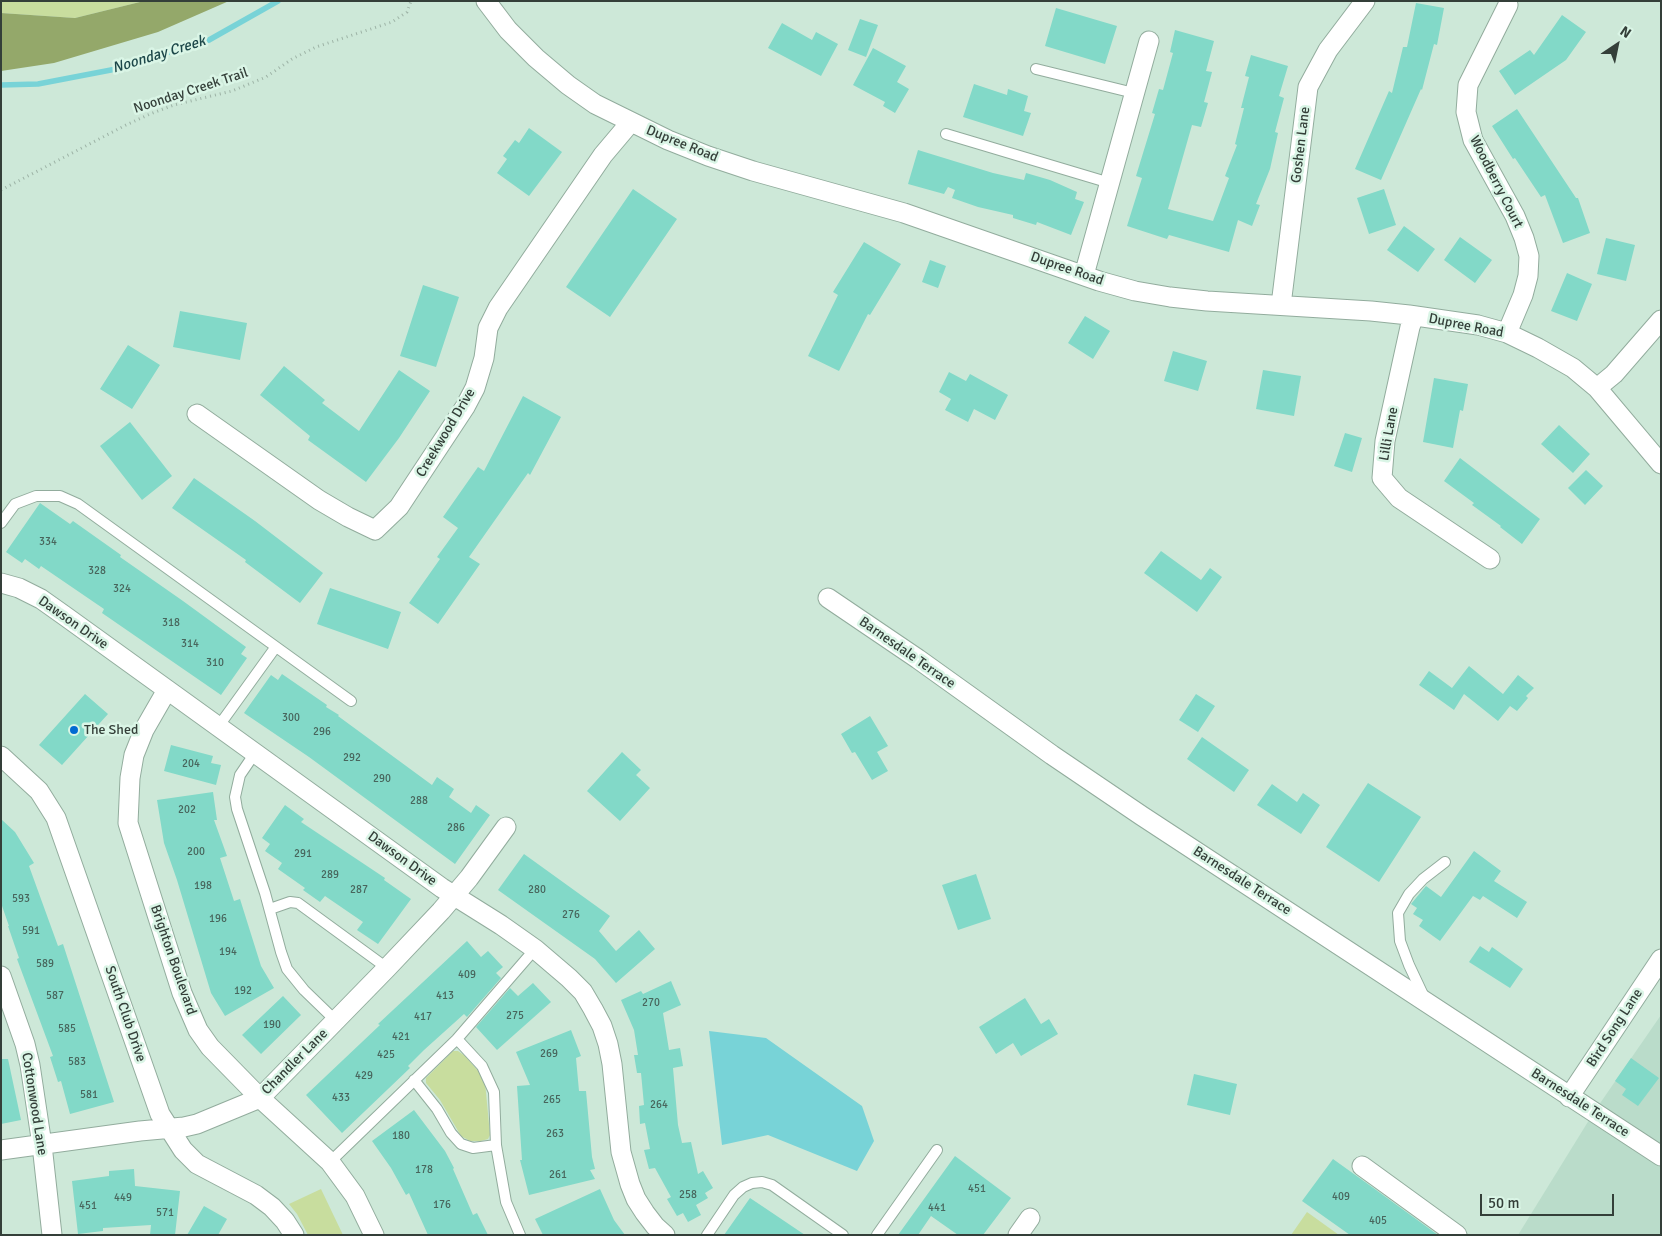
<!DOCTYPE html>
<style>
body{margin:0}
#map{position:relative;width:1662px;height:1236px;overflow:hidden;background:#cde8d8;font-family:Signika,sans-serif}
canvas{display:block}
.frame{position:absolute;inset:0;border:2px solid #343f39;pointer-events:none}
.north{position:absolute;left:1592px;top:20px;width:50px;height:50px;-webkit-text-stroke:4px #daf5e6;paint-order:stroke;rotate:34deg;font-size:14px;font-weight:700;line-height:20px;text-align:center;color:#343f39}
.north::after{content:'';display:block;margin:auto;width:18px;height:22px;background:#343f39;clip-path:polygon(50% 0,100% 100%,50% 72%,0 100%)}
.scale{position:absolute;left:1480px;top:1194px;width:134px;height:22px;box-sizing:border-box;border:2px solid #343f39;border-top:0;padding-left:6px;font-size:15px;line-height:18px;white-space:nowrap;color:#343f39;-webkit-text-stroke:4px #daf5e6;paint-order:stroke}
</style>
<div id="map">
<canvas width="1662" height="1236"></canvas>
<div class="frame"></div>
<div class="north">N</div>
<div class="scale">50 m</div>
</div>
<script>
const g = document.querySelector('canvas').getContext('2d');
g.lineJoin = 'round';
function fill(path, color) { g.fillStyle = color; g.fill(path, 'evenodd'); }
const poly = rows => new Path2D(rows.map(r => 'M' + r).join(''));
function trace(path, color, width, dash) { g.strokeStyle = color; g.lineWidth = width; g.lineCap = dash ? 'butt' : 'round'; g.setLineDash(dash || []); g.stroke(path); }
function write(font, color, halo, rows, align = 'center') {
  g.font = font + ' Signika,sans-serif'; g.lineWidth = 5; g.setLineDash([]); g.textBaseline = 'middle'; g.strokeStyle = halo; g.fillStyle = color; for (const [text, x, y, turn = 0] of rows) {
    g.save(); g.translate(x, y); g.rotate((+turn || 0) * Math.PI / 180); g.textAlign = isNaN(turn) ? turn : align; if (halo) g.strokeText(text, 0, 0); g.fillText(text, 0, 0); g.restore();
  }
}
fill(poly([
 [1661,1015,1661,1235,1518,1235,1594,1112]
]), '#badcca');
fill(poly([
 [1,1,144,1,75,18,1,13],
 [453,1051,458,1051,465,1056,480,1073,485,1082,490,1135,488,1139,481,1141,470,1141,461,1136,440,1100,426,1083,426,1078],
 [321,1189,343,1235,308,1235,297,1214,289,1204],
 [1307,1212,1339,1235,1291,1235]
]), '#c8dd9e');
fill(poly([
 [144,1,229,1,158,32,54,63,1,71,1,13,75,18]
]), '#94a86a');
fill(poly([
 [709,1031,766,1038,862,1106,874,1141,857,1171,768,1135,722,1145]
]), '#78d3d7');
trace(poly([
 [1,85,38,84,137,65,159,55,209,40,278,1]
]), '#78d3d7', 5.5);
fill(poly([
 [1416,3,1444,8,1437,45,1434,44,1422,90,1421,89,1381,180,1355,169,1389,91,1392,93,1403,47,1407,47],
 [1056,8,1117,26,1105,64,1045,46],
 [1562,15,1586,32,1566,60,1515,95,1499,71,1530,50,1534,55],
 [860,19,878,25,866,57,848,50],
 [782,23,812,40,816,32,838,44,821,76,768,48],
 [1175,30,1214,41,1206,71,1212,72,1204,102,1208,103,1201,127,1192,125,1168,209,1213,221,1229,178,1225,176,1237,145,1235,144,1244,108,1241,108,1249,77,1245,76,1251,55,1288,66,1279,96,1284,98,1275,132,1278,133,1270,169,1256,204,1260,205,1252,226,1238,220,1229,252,1169,235,1167,239,1127,226,1142,178,1136,176,1155,114,1152,113,1159,89,1163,90,1173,53,1170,52],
 [873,48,906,66,897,82,909,89,895,113,883,106,885,102,853,85],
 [974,84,1007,95,1008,89,1028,96,1024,111,1031,113,1023,136,963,117],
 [1517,109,1576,198,1578,198,1590,233,1563,243,1545,195,1541,197,1515,158,1513,159,1492,126],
 [529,128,562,152,529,196,497,173,507,159,503,156,515,140,519,143],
 [918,150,993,173,1024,180,1026,173,1050,180,1077,192,1075,199,1084,202,1071,235,1037,222,1036,225,1013,218,1013,215,978,207,952,198,955,190,948,187,944,194,908,184],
 [633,189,677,219,610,317,566,287],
 [1384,189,1396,225,1369,234,1357,198],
 [1404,226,1435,249,1418,272,1387,250],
 [1460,237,1492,260,1475,283,1444,260],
 [1606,238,1635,245,1626,281,1597,274],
 [864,242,901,264,870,315,868,314,839,371,808,356,838,295,833,292],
 [930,260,946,266,938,288,922,282],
 [1567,273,1592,284,1577,321,1551,311],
 [423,285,459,297,436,367,400,356],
 [180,311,247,323,240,360,173,347],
 [1085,316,1110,331,1093,359,1068,343],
 [128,345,160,365,132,409,100,389],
 [1173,351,1207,361,1198,391,1164,381],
 [284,366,325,400,322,403,359,431,399,370,430,391,399,438,366,482,308,440,310,436,260,395],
 [1263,370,1301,376,1294,416,1256,409],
 [949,372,966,381,970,374,1008,395,995,420,974,409,968,422,945,410,951,399,939,392],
 [1434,378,1468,384,1463,411,1460,410,1453,448,1423,442],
 [523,396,561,417,530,475,528,473,469,557,480,564,438,624,409,603,440,559,437,557,458,528,443,517,478,467,484,471],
 [130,422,172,476,142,500,100,446],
 [1559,425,1590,454,1573,473,1541,444],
 [1345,433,1362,438,1352,472,1334,466],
 [1460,458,1540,519,1522,544,1500,527,1501,526,1472,505,1474,503,1444,481],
 [1586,470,1603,486,1585,505,1568,488],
 [194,478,255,521,323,573,300,603,245,562,246,560,172,508],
 [40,503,70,524,73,521,121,555,120,557,183,601,246,647,241,654,247,658,221,695,102,613,104,609,41,566,39,569,25,559,22,563,6,552],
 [1161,551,1201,580,1210,568,1222,577,1197,612,1144,573],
 [330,588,401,612,388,649,317,624],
 [1469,666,1503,694,1518,675,1534,688,1526,696,1528,698,1517,711,1510,706,1498,721,1464,694,1454,710,1419,685,1429,671,1452,688],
 [282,674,327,705,326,707,339,715,338,716,432,785,437,777,454,789,449,797,471,813,476,805,490,815,455,864,309,757,244,713,271,675,278,680],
 [85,694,108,714,62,765,39,745],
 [1196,694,1215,706,1198,732,1179,720],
 [870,716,888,746,877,752,888,771,872,780,855,752,852,753,841,734],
 [1202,737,1249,770,1234,792,1187,759],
 [171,745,213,756,211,763,221,765,216,785,164,771],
 [622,752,641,770,636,775,650,788,620,821,587,791],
 [1368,783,1421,817,1379,882,1326,847],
 [1272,784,1297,802,1303,793,1320,805,1301,834,1257,805],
 [213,792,217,820,214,820,227,856,220,858,234,901,240,899,261,966,274,988,225,1016,211,993,177,880,164,843,157,800],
 [285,805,304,819,301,822,385,878,384,880,411,899,378,944,357,930,363,922,325,896,320,902,303,890,305,888,278,869,282,863,265,851,270,844,262,838],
 [1,819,15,832,34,863,29,866,58,946,63,944,114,1102,70,1114,61,1081,58,1082,50,1057,53,1056,17,959,19,958,8,926,9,926,1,903],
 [1474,851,1501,871,1494,881,1527,902,1517,918,1483,896,1480,900,1473,896,1440,941,1419,926,1423,920,1413,914,1417,908,1411,904,1426,886,1441,897],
 [524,854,610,916,599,931,616,951,639,930,655,949,616,983,595,959,498,890],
 [976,874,991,919,958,930,942,885],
 [467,941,481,957,488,951,503,967,496,973,501,978,467,1017,464,1014,424,1050,408,1066,410,1068,342,1133,306,1095,380,1025,378,1024],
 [1480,946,1489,952,1492,947,1523,969,1510,988,1469,962],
 [671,981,681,1005,663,1013,669,1050,680,1048,683,1066,673,1068,678,1125,682,1143,691,1142,698,1174,703,1171,713,1188,705,1193,708,1198,696,1205,701,1215,688,1222,683,1213,677,1216,667,1199,671,1197,655,1168,649,1169,644,1150,650,1149,645,1123,640,1124,639,1106,644,1105,641,1073,637,1073,634,1055,638,1055,634,1030,621,1000,641,991,643,994],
 [533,983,551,1002,497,1050,476,1027,510,988,518,996],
 [283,996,301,1015,261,1054,242,1035],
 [1025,998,1041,1024,1049,1019,1058,1034,1021,1056,1013,1043,996,1054,979,1027],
 [571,1030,581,1056,576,1058,579,1091,586,1091,592,1157,595,1169,590,1170,595,1179,529,1195,520,1160,522,1160,517,1086,530,1085,516,1052],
 [1631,1058,1659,1078,1638,1106,1622,1095,1626,1089,1615,1081],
 [1,1059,8,1059,21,1120,1,1124],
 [1194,1074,1237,1084,1230,1115,1187,1105],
 [414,1110,445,1151,454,1168,453,1169,473,1215,477,1213,488,1235,428,1235,409,1193,406,1195,391,1168,372,1141],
 [955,1156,1011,1198,983,1235,958,1235,931,1216,918,1235,898,1235],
 [1333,1159,1372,1187,1438,1235,1350,1235,1302,1201],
 [134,1169,135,1186,180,1191,175,1235,150,1235,151,1225,103,1228,103,1231,78,1234,72,1181,109,1176,109,1171],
 [600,1189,614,1220,625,1235,543,1235,535,1219],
 [750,1198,765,1208,805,1235,724,1235],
 [204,1206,227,1219,218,1235,187,1235]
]), '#82d9c8');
const service = poly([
 [1036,69,1134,93],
 [946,134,1110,183],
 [1,523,15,504,36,496,60,496,78,504,351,701],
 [218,727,275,648],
 [255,753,240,775,235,797,237,809,265,893,281,952,287,969,304,990,336,1021],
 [270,909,290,902,298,903,387,968],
 [1425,999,1409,965,1400,941,1398,913,1409,894,1423,879,1445,862],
 [457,1039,482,1066,494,1092,496,1145,506,1202,520,1235],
 [414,1080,437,1109,451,1133,461,1144,473,1148,496,1145],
 [330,1162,457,1039,535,949],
 [707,1235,734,1195,743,1187,752,1183,762,1182,772,1185,843,1235],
 [877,1235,937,1150]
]);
const minor = poly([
 [486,1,508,30,536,58,568,85,595,104,668,140,708,156,753,171,904,213,1099,281,1135,291,1170,297,1207,301,1371,311,1409,315,1478,325,1507,333,1538,348,1573,368,1597,388,1661,464],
 [1084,275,1149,41],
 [1281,305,1308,87,1328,50,1365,1],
 [1414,316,1410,327,1385,441,1382,478,1399,498,1490,559],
 [1507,333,1523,295,1528,276,1529,256,1524,238,1515,216,1473,140,1466,112,1468,85,1508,5],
 [1597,388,1614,374,1661,320],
 [197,414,319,500,348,517,375,530,399,507,465,407,475,388,484,358,488,328,498,308,603,155,630,123],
 [1,583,19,588,41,599,65,616,442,888,501,925,535,949,569,978,583,992,593,1009,602,1026,608,1044,612,1064,621,1152,630,1184,636,1199,645,1213,655,1226,665,1235],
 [828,598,918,659,1052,755,1142,816,1661,1156],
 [167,690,144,730,134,755,130,778,128,823,182,993,198,1030,210,1047,260,1098,330,1162,355,1196,374,1235],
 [1,756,39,791,56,818,160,1114,183,1150,197,1164,256,1195,272,1207,285,1221,294,1235],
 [1,976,25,1044,30,1065,42,1145,52,1235],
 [1569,1097,1661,959],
 [1,1150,140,1131,184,1127,197,1124,260,1098,387,968,441,911,469,878,506,827],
 [1362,1166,1457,1235],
 [1018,1235,1030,1218]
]);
trace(service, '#92ac9d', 12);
trace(minor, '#92ac9d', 21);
trace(poly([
 [1,190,126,125,150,114,174,105,232,91,266,77,292,59,316,47,392,22,407,12,411,1]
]), '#9db3a6', 3, [1, 4]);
trace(service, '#fff', 10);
trace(minor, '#fff', 19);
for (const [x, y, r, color] of [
 [74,730,5,"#006ad2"]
]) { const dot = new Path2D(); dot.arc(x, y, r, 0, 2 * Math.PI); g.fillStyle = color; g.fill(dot); trace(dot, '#daf5e6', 2); }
write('11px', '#48665d', null, [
 ["334",48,542],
 ["328",97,571],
 ["324",122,589],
 ["318",171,623],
 ["314",190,644],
 ["310",215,663],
 ["300",291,718],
 ["296",322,732],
 ["292",352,758],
 ["204",191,764],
 ["290",382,779],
 ["288",419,801],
 ["202",187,810],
 ["286",456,828],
 ["200",196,852],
 ["291",303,854],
 ["289",330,875],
 ["198",203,886],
 ["287",359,890],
 ["280",537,890],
 ["593",21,899],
 ["276",571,915],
 ["196",218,919],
 ["591",31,931],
 ["194",228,952],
 ["589",45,964],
 ["409",467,975],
 ["192",243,991],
 ["587",55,996],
 ["413",445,996],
 ["270",651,1003],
 ["275",515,1016],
 ["417",423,1017],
 ["190",272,1025],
 ["585",67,1029],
 ["421",401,1037],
 ["269",549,1054],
 ["425",386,1055],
 ["583",77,1062],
 ["429",364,1076],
 ["581",89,1095],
 ["433",341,1098],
 ["265",552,1100],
 ["264",659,1105],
 ["263",555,1134],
 ["180",401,1136],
 ["178",424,1170],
 ["261",558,1175],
 ["451",977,1189],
 ["258",688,1195],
 ["409",1341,1197],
 ["449",123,1198],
 ["176",442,1205],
 ["451",88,1206],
 ["441",937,1208],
 ["571",165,1213],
 ["405",1378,1221]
]);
write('14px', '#343f39', '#daf5e6', [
 ["Noonday Creek Trail",191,91,-18],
 ["Dupree Road",682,144,22],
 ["Goshen Lane",1301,145,-83],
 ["Woodberry Court",1496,182,63],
 ["Dupree Road",1067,269,19],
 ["Dupree Road",1466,326,11],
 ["Creekwood Drive",446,433,-59],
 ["Lilli Lane",1389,434,-80],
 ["Dawson Drive",73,623,35],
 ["Barnesdale Terrace",907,653,35],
 ["Dawson Drive",402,859,36],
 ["Barnesdale Terrace",1242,881,33],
 ["Brighton Boulevard",173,960,71],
 ["South Club Drive",125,1014,71],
 ["Bird Song Lane",1615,1028,-57],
 ["Chandler Lane",295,1062,-45],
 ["Barnesdale Terrace",1580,1103,33],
 ["Cottonwood Lane",34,1104,81]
]);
write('14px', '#343f39', '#daf5e6', [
 ["The Shed",84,730]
], 'left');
write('italic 15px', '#1c4749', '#daf5e6', [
 ["Noonday Creek",159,55,-17]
]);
</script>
